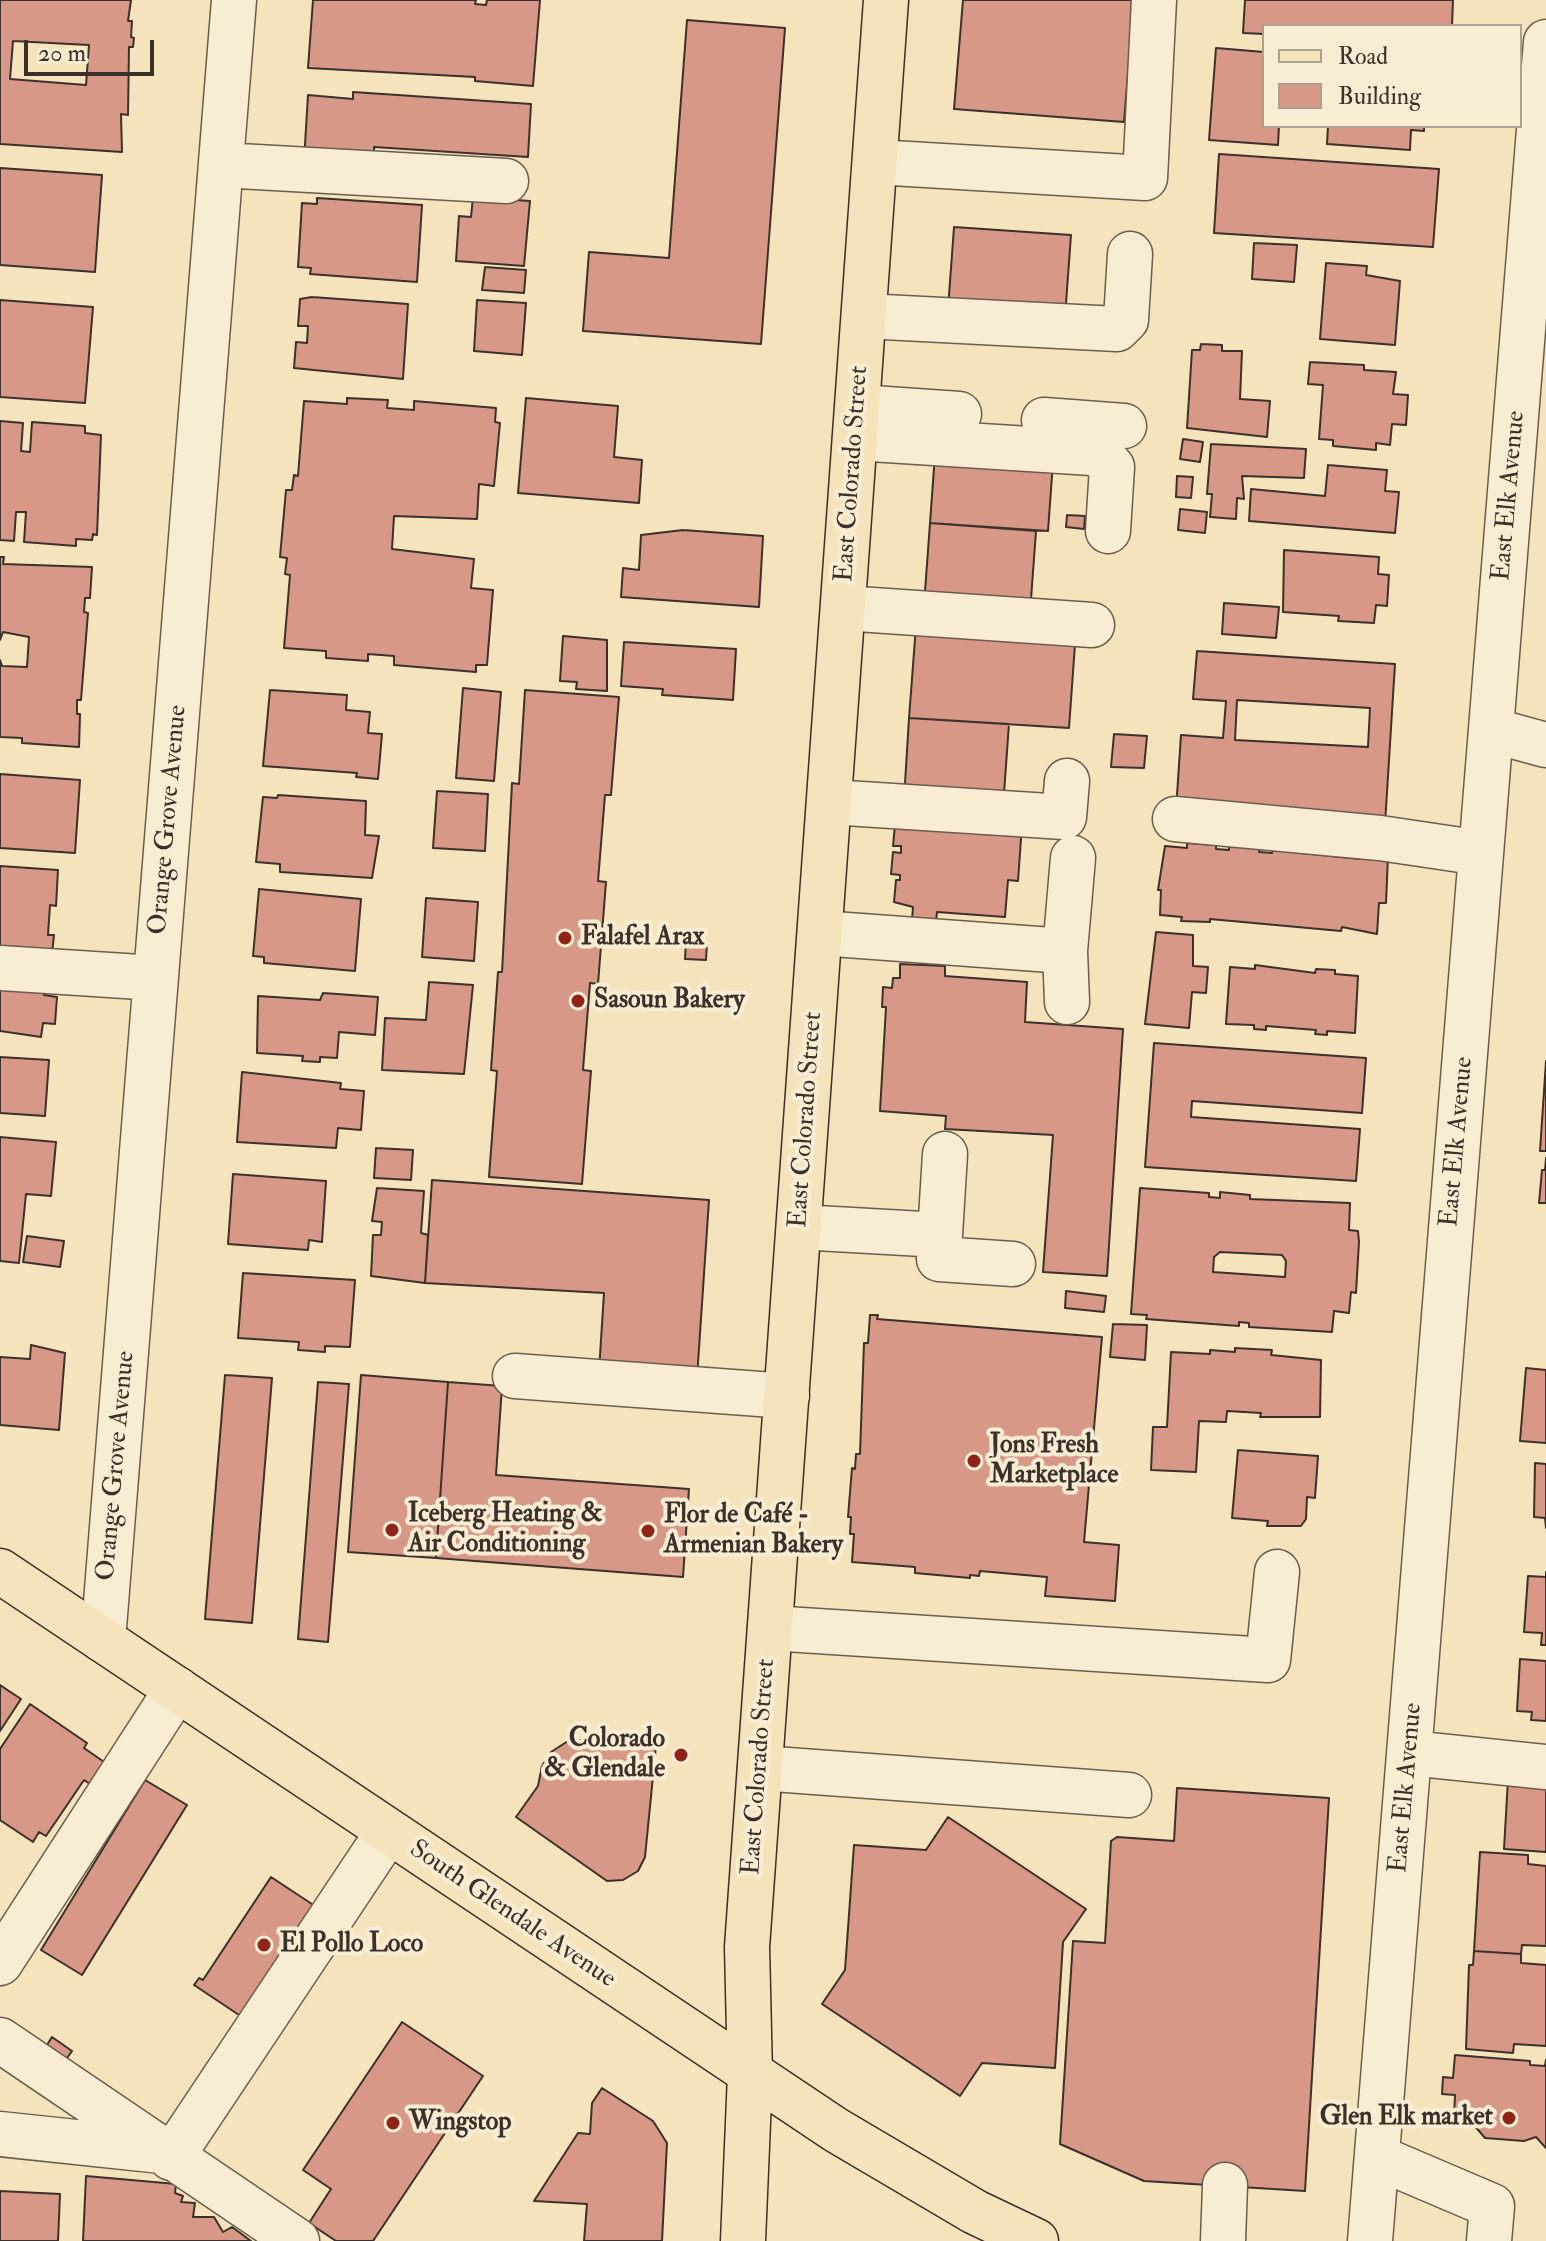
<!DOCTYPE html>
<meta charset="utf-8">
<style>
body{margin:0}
#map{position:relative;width:1546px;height:2241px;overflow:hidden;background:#f5e3bb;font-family:"IM FELL Double Pica",serif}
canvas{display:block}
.legend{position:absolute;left:1262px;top:24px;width:260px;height:104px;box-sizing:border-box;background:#f8edd3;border:2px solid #ada18f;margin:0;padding:10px 14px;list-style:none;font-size:24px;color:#3c302a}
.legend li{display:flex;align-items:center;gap:16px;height:40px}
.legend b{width:40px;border:2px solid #ada18f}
.scale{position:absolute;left:24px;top:40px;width:130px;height:36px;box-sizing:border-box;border:4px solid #3c302a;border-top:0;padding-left:10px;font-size:24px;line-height:28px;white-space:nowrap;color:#3c302a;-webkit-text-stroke:6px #f8edd3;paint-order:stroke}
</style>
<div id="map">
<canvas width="1546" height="2241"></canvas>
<ul class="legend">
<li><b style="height:10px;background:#f5e3bb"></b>Road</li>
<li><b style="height:22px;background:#d79887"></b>Building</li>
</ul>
<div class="scale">20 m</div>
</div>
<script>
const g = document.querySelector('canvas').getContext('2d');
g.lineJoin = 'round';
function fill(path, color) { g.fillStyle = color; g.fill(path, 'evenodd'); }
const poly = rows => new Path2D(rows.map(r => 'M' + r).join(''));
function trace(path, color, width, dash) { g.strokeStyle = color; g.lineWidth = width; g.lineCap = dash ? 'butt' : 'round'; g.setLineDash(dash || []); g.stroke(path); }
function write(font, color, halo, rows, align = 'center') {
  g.font = font + ' "IM FELL Double Pica",serif'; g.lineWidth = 8; g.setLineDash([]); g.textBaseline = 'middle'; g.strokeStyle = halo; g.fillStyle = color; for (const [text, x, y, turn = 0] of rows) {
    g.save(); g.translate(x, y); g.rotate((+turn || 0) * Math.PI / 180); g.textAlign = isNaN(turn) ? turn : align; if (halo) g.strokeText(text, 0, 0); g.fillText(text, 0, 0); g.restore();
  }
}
const building = poly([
 [0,0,131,0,128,21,132,21,131,37,134,38,133,47,129,47,128,115,121,114,122,152,0,144,0,0],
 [13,41,89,45,86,85,10,79,13,41],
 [313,0,476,0,475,4,486,5,487,0,540,0,533,86,475,81,475,77,308,68,313,0],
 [963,0,1134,0,1124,122,954,109,963,0],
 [1245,0,1453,0,1452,26,1264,26,1264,34,1243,33,1245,0],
 [687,20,785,28,761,344,583,331,589,252,669,258,687,20],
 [1216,48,1264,52,1264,126,1279,126,1278,145,1209,140,1216,48],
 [353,92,531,104,528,157,374,147,374,158,304,161,308,95,353,99,353,92],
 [1328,126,1424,126,1424,131,1411,130,1410,150,1327,144,1328,126],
 [1219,154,1439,169,1433,247,1214,233,1219,154],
 [0,168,102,175,95,272,0,265,0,168],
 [473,197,530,201,524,266,456,261,459,216,471,217,473,197],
 [317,198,422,205,417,282,310,274,311,268,298,267,302,203,317,204,317,198],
 [954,227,1071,235,1065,317,948,309,954,227],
 [1254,243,1297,245,1294,282,1252,279,1254,243],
 [1326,263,1367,266,1366,275,1400,281,1395,345,1320,339,1326,263],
 [485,267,526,270,524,293,482,290,485,267],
 [312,297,408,304,403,379,294,368,296,342,307,343,308,326,298,326,300,299,312,297],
 [0,300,93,307,85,403,0,397,0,300],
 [477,300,526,303,522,355,474,351,477,300],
 [1201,344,1222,345,1222,351,1242,351,1240,399,1270,401,1267,437,1187,428,1192,350,1200,350,1201,344],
 [1310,362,1364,365,1364,370,1396,372,1393,394,1408,395,1406,425,1392,424,1390,445,1376,443,1376,450,1333,446,1333,440,1319,439,1323,385,1308,384,1310,362],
 [347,398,388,400,387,408,414,410,414,401,496,408,495,422,500,423,494,486,479,484,477,519,394,516,392,549,474,559,471,588,493,590,487,665,476,665,476,672,394,665,394,656,368,654,368,661,326,658,326,651,284,648,290,575,285,574,287,558,280,557,286,490,292,490,294,475,298,476,304,401,347,404,347,398],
 [526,398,618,406,614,457,642,460,639,503,518,493,526,398],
 [0,421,23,423,21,451,30,452,32,422,85,426,85,433,101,435,97,535,93,534,92,540,76,539,76,546,24,542,26,512,16,512,14,541,0,540,0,421],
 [1183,439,1203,442,1200,462,1180,459,1183,439],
 [1211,444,1306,449,1304,478,1242,476,1244,499,1237,498,1236,519,1210,517,1212,494,1207,494,1211,444],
 [935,454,1053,462,1048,531,930,523,935,454],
 [1328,465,1387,470,1385,491,1399,492,1395,533,1249,521,1251,489,1325,496,1328,465],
 [1177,476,1193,477,1191,498,1176,497,1177,476],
 [1180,509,1207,512,1205,533,1178,530,1180,509],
 [1067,515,1085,516,1084,529,1066,527,1067,515],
 [930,523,1036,531,1030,613,924,605,930,523],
 [683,530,763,536,759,607,621,597,623,568,639,570,641,535,683,530],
 [1284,550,1379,557,1378,574,1389,575,1387,606,1376,605,1374,623,1338,621,1339,616,1283,612,1284,550],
 [0,557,4,557,3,564,92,567,90,598,85,598,84,612,88,613,81,700,77,700,77,714,80,714,79,747,22,743,22,738,0,737,0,660,2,666,27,667,29,637,3,632,0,640,0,557],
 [1224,603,1279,607,1276,638,1222,634,1224,603],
 [916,626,1075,644,1069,728,909,718,916,626],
 [563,636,607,640,607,691,576,689,577,682,560,681,563,636],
 [624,642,736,649,733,700,662,695,663,689,621,686,624,642],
 [1197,651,1395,664,1385,824,1176,810,1181,735,1223,738,1226,701,1193,699,1197,651],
 [1237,700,1370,708,1368,747,1235,740,1237,700],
 [463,688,501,692,494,781,456,778,463,688],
 [270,690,347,695,346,710,370,712,368,733,382,734,378,779,356,777,357,773,263,766,270,690],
 [525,690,619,697,611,795,605,795,598,881,606,882,598,984,590,983,583,1070,591,1071,582,1184,489,1177,497,1071,491,1070,498,972,502,972,512,783,519,784,525,690],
 [909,718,1009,724,1003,807,904,800,909,718],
 [1114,734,1147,736,1144,768,1111,767,1114,734],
 [0,774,80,780,75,853,0,848,0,774],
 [437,791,488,794,485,851,433,848,437,791],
 [278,795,366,801,365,835,379,836,372,878,280,872,280,864,256,862,263,797,277,798,278,795],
 [895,825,1022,825,1018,881,1008,880,1005,917,937,912,936,922,912,920,913,907,894,902,896,880,900,880,900,875,891,874,893,852,901,853,901,846,893,846,895,825],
 [1187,843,1216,845,1216,849,1229,850,1229,846,1260,848,1259,852,1272,853,1273,850,1360,859,1360,855,1388,856,1386,903,1379,903,1377,934,1342,927,1341,931,1210,919,1210,922,1181,921,1182,917,1160,915,1161,890,1158,890,1165,846,1187,848,1187,843],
 [0,866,58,870,56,906,50,905,48,935,54,935,52,954,0,946,0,866],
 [259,889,361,899,355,971,264,963,264,957,253,956,259,889],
 [426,898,478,902,474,961,422,957,426,898],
 [1156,932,1193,935,1193,966,1208,967,1206,993,1192,992,1189,1028,1145,1024,1156,932],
 [686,940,707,942,706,960,685,959,686,940],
 [900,964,945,966,945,976,1027,982,1025,1022,1123,1029,1107,1276,1043,1272,1053,1135,945,1129,946,1116,880,1111,886,1007,882,1007,883,987,892,988,893,978,900,978,900,964],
 [1255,965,1315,973,1316,969,1335,970,1335,974,1358,976,1355,1033,1327,1031,1327,1035,1315,1034,1316,1030,1266,1026,1266,1030,1254,1029,1254,1025,1226,1024,1230,967,1255,969,1255,965],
 [0,973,45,983,44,995,57,997,55,1024,43,1023,41,1037,0,1031,0,973],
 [429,982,473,985,464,1074,382,1070,385,1018,426,1020,429,982],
 [323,993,378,997,375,1035,339,1032,337,1058,320,1057,320,1062,302,1061,303,1056,257,1053,258,996,320,1000,323,993],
 [1154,1043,1366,1058,1362,1113,1192,1101,1191,1117,1360,1129,1356,1181,1145,1167,1154,1043],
 [0,1057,49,1060,45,1116,0,1113,0,1057],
 [1546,1061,1546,1151,1540,1151,1546,1061],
 [242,1072,341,1083,340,1089,364,1091,361,1130,338,1128,336,1148,237,1142,242,1072],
 [0,1137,56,1142,51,1196,26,1194,19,1263,0,1261,0,1137],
 [376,1148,413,1150,411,1180,374,1178,376,1148],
 [1546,1158,1546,1203,1539,1203,1542,1170,1545,1170,1546,1158],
 [233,1174,326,1181,322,1242,309,1240,308,1250,228,1244,233,1174],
 [432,1180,709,1200,697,1378,599,1371,604,1293,425,1283,432,1180],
 [377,1188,424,1191,421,1233,428,1235,425,1283,371,1276,373,1235,381,1235,382,1222,372,1221,377,1188],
 [1140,1188,1209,1193,1209,1197,1220,1198,1220,1192,1250,1195,1250,1199,1350,1203,1349,1230,1358,1231,1359,1242,1356,1293,1351,1292,1349,1313,1334,1311,1332,1332,1249,1327,1249,1323,1239,1322,1239,1326,1146,1319,1147,1315,1131,1314,1140,1188],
 [1220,1252,1282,1255,1286,1261,1285,1277,1213,1272,1214,1257,1220,1252],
 [27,1236,64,1241,60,1267,23,1262,27,1236],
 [243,1273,355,1280,350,1347,325,1346,325,1352,298,1350,299,1342,238,1338,243,1273],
 [1066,1291,1106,1296,1104,1312,1065,1308,1066,1291],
 [870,1315,878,1315,877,1319,1102,1337,1084,1542,1119,1545,1115,1601,1045,1596,1047,1577,980,1571,979,1576,970,1575,970,1578,915,1573,915,1567,852,1562,854,1534,850,1534,851,1517,848,1517,852,1468,855,1469,856,1454,860,1454,864,1343,868,1343,870,1315],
 [1113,1324,1147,1325,1145,1360,1110,1357,1113,1324],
 [31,1345,65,1353,59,1430,0,1425,0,1357,30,1359,31,1345],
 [1235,1348,1272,1350,1271,1355,1321,1360,1320,1417,1260,1417,1261,1413,1227,1411,1226,1422,1199,1421,1196,1472,1151,1470,1153,1427,1167,1427,1171,1352,1210,1354,1210,1350,1235,1352,1235,1348],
 [1526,1368,1546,1370,1546,1443,1520,1441,1526,1368],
 [225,1375,272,1378,252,1623,205,1619,225,1375],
 [361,1375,448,1382,436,1558,348,1552,361,1375],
 [318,1382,349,1384,328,1642,298,1639,318,1382],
 [448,1382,502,1386,496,1475,689,1489,683,1577,436,1558,448,1382],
 [1238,1450,1318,1456,1315,1498,1307,1497,1306,1519,1301,1526,1267,1526,1268,1521,1232,1518,1238,1450],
 [1535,1463,1546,1464,1546,1528,1545,1518,1534,1517,1535,1463],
 [1546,1572,1546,1645,1541,1645,1542,1633,1524,1632,1528,1576,1546,1577,1546,1572],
 [1520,1659,1546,1661,1546,1721,1531,1720,1532,1712,1517,1711,1520,1659],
 [0,1685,21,1699,0,1731,0,1685],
 [30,1704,87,1743,84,1748,107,1764,93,1786,84,1780,46,1836,39,1832,33,1842,0,1820,0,1749,30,1704],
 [592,1739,611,1747,656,1746,645,1857,638,1871,623,1880,607,1881,516,1817,538,1786,542,1766,551,1752,568,1741,592,1739],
 [1508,1779,1546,1781,1546,1852,1504,1849,1508,1779],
 [145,1780,187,1805,82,1975,41,1950,145,1780],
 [1177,1788,1329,1798,1305,2191,1144,2181,1060,2144,1073,1941,1105,1943,1111,1841,1117,1837,1174,1841,1177,1788],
 [948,1817,1086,1909,1063,1942,1055,2068,982,2063,960,2096,822,2004,845,1970,854,1845,926,1850,948,1817],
 [1480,1852,1528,1855,1528,1864,1546,1866,1546,1946,1522,1945,1521,1954,1474,1951,1480,1852],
 [271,1877,324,1912,251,2023,194,1985,199,1978,203,1980,271,1877],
 [1474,1951,1521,1954,1521,1963,1546,1965,1546,2046,1514,2044,1513,2053,1466,2049,1469,1965,1473,1965,1474,1951],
 [402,2022,483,2076,373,2241,336,2241,309,2223,331,2189,303,2170,402,2022],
 [52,2037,72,2051,65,2061,45,2048,52,2037],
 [1455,2055,1530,2061,1530,2065,1545,2066,1546,2060,1546,2148,1536,2137,1524,2141,1485,2138,1474,2125,1460,2124,1454,2117,1455,2095,1442,2094,1443,2077,1453,2078,1455,2055],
 [602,2088,653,2121,667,2143,662,2241,584,2241,587,2204,534,2201,578,2133,590,2134,592,2103,602,2088],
 [86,2176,176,2184,175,2193,183,2196,181,2202,195,2203,193,2217,214,2217,223,2232,232,2227,251,2241,83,2241,86,2176],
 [0,2191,60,2194,58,2241,0,2241,0,2191]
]);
fill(building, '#d79887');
trace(building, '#3c302a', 2);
const minor = poly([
 [875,162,1145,178,1154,0],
 [221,165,506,181],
 [864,316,1117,329,1126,320,1130,254],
 [858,407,959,414],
 [1044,420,1124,426],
 [855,438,1092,453,1104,458,1112,467,1108,531],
 [843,608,1092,625],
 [1491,730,1546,745],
 [830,802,1064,817,1067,781],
 [1175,819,1380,838,1481,853],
 [820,933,1065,951],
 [0,968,156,978],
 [1067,1002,1065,951,1073,858],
 [799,1227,940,1235,945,1154],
 [940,1235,939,1259,1013,1264],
 [515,1376,787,1396],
 [770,1628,1268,1660,1277,1572],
 [103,1640,234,0],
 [1410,1753,1546,1767],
 [760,1768,1129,1795],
 [0,1963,177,1689],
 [0,2040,297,2241],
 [0,2134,161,2151],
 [1377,2157,1492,2206,1489,2241],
 [171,2158,388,1832],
 [1223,2241,1225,2185],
 [1370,2241,1546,42]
]);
const major = poly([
 [0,1571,836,2130,975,2212,1036,2241],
 [743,2241,750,2075,747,1947,886,0]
]);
trace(minor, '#6a5d4e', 47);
trace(major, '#3c302a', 47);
trace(minor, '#f8edd3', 44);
trace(major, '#f5e3bb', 44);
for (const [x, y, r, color] of [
 [565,938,8,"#8f2418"],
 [578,1001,8,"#8f2418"],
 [974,1461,8,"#8f2418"],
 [392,1530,8,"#8f2418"],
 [648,1531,8,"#8f2418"],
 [681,1755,8,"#8f2418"],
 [264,1945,8,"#8f2418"],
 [1509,2118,8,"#8f2418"],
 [393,2123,8,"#8f2418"]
]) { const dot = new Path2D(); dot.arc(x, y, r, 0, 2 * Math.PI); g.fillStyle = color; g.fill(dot); trace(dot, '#f8edd3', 3); }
write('26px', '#3c302a', '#f8edd3', [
 ["East Colorado Street",853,474,-86],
 ["East Elk Avenue",1510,496,-85],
 ["Orange Grove Avenue",169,820,-85],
 ["East Colorado Street",807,1120,-86],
 ["East Elk Avenue",1458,1142,-85],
 ["Orange Grove Avenue",117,1466,-85],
 ["East Colorado Street",760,1767,-86],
 ["East Elk Avenue",1407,1788,-85],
 ["South Glendale Avenue",512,1915,34]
]);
write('bold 26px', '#3c302a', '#f8edd3', [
 ["Falafel Arax",581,938],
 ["Sasoun Bakery",594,1001],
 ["Jons Fresh",990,1446],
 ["Marketplace",990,1476],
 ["Iceberg Heating &",408,1515],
 ["Air Conditioning",408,1545],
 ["Flor de Café -",664,1516],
 ["Armenian Bakery",664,1546],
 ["Colorado",665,1740,"right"],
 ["& Glendale",665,1770,"right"],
 ["El Pollo Loco",280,1945],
 ["Glen Elk market",1493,2118,"right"],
 ["Wingstop",409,2123]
], 'left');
</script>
